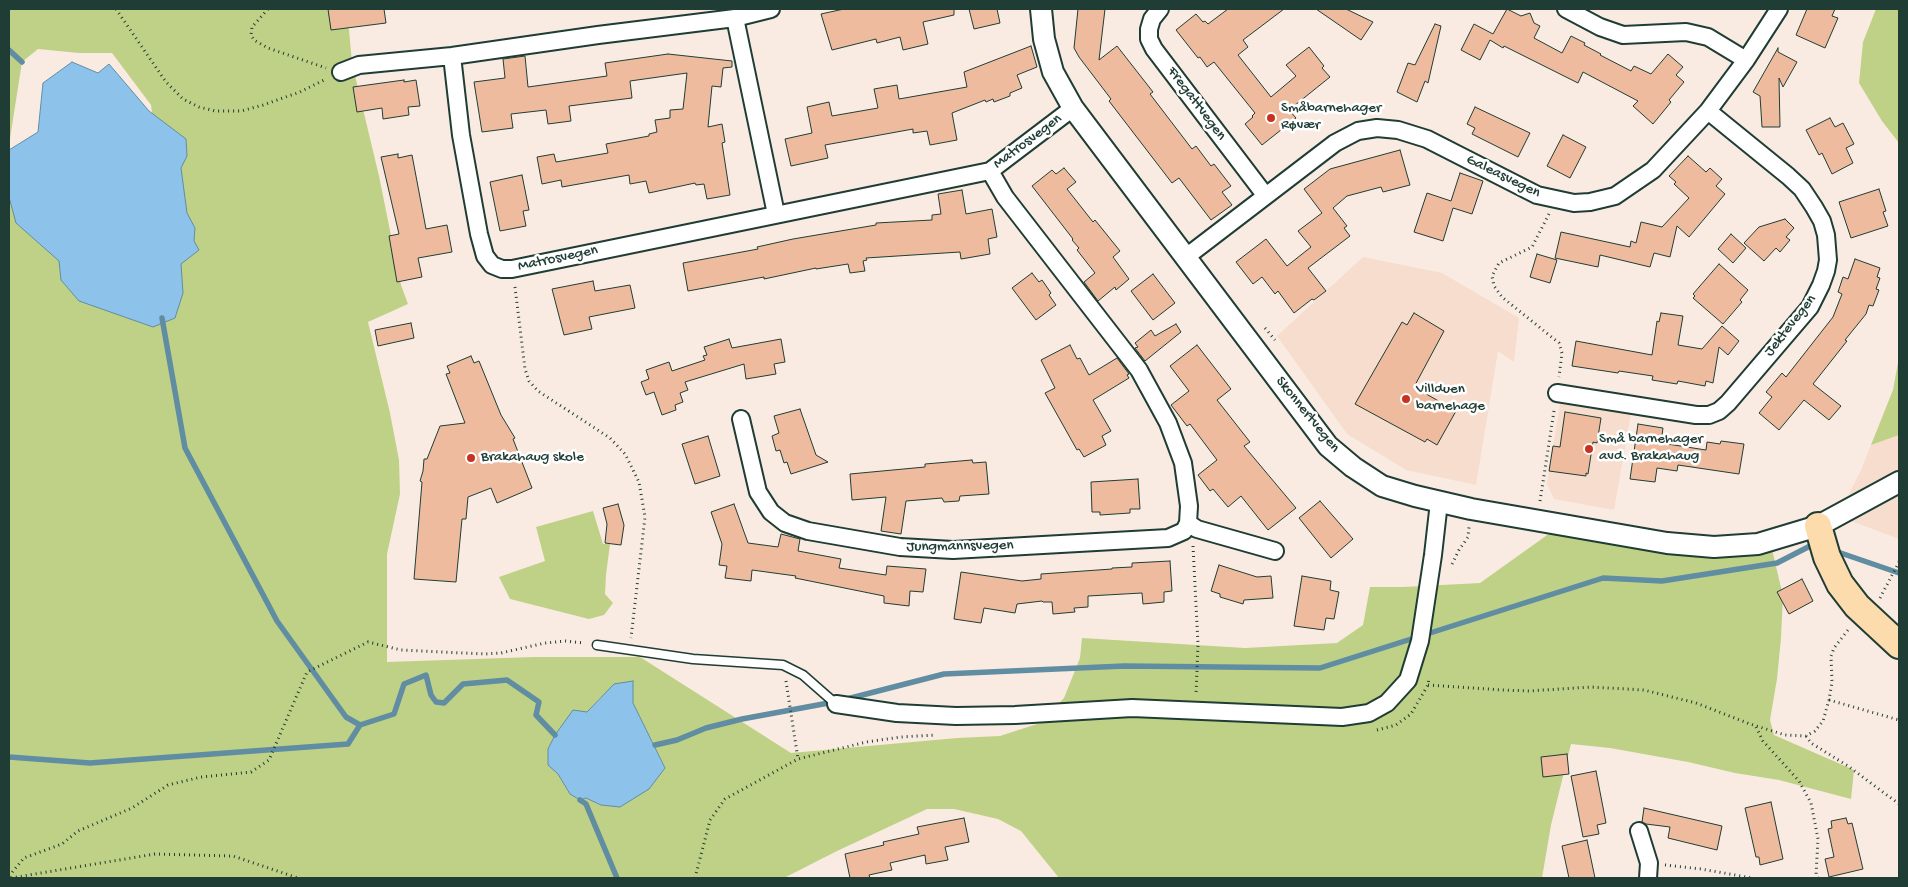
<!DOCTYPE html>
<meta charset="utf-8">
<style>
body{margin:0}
#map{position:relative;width:1908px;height:887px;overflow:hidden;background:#faebe2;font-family:"Gochi Hand",sans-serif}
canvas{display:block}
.frame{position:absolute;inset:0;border:10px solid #1f3d34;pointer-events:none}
</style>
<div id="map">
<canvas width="1908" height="887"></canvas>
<div class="frame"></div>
</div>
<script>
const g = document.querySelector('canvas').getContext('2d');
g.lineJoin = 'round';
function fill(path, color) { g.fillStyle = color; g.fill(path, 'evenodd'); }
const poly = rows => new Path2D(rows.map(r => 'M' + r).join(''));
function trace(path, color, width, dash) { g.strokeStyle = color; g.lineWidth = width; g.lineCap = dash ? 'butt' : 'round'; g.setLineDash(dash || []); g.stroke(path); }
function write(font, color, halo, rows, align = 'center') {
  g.font = font + ' "Gochi Hand",sans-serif'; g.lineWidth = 5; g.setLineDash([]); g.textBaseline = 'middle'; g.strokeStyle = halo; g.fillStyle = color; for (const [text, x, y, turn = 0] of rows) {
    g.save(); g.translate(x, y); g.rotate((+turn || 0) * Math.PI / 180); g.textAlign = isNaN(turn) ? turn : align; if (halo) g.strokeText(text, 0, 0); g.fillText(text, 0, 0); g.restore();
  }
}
fill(poly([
 [1363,257,1442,273,1519,318,1514,362,1498,351,1476,485,1406,470,1347,434,1277,336],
 [1560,404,1631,414,1614,510,1554,499,1547,484],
 [1899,435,1899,539,1838,516,1861,470,1871,445]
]), '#f6ddce');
fill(poly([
 [9,9,344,9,349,30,352,63,379,176,401,285,408,304,368,322,390,413,399,460,400,494,387,554,387,662,534,657,640,657,791,753,957,738,1000,736,1040,723,1064,698,1080,658,1082,638,1245,648,1337,643,1363,625,1370,587,1403,587,1480,583,1564,523,1651,538,1770,541,1783,596,1781,638,1777,679,1770,720,1774,735,1854,770,1851,799,1779,780,1735,773,1688,762,1610,748,1571,744,1551,825,1542,878,1059,878,1021,831,998,819,954,809,927,809,837,851,784,878,9,878,9,177,156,144,151,105,112,53,79,53,38,49,22,62,9,145],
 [601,697,633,703,665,768,601,805,586,798,570,794,558,773,587,712],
 [1876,9,1899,9,1899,143,1882,121,1859,83,1863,42],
 [1899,357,1899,435,1871,445,1893,390],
 [593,511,603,544,610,544,606,575,605,594,613,603,604,615,589,619,510,599,499,577,545,561,536,527]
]), '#bfd186');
const water = poly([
 [72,62,98,73,109,64,149,111,186,139,187,156,181,168,187,213,195,228,194,241,199,250,181,264,183,293,175,318,153,327,79,301,61,280,59,261,16,223,9,197,9,150,38,132,43,83,72,62],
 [633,681,633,703,665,768,649,789,620,807,601,805,586,798,580,800,570,794,558,774,548,765,548,749,555,735,573,710,587,712,614,684,633,681]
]);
fill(water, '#8dc3eb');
trace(water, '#618da2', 1);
trace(poly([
 [9,50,22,62],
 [162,318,185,448,277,621,346,717,360,725,394,714,404,684,426,675,431,695,436,702,444,703,463,684,507,680,539,702,536,715,555,735],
 [1832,550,1899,573],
 [843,700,944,674,1124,666,1320,668,1603,578,1662,581,1777,563,1812,545,1816,546],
 [655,745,677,740,706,728,742,719,834,702],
 [9,757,90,763,348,744,360,725],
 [580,800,586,804,617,878]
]), '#618da2', 5.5);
const building = poly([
 [328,9,384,9,386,23,331,30,328,9],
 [844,9,954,9,954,15,923,22,928,44,903,50,900,37,877,43,876,39,832,50,821,14,844,9],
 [969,9,997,9,1000,23,974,29,969,9],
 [1078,9,1105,9,1099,60,1117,46,1153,92,1150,94,1192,149,1196,146,1211,166,1214,164,1231,186,1222,192,1232,205,1211,220,1179,178,1172,183,1109,101,1111,99,1079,57,1074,48,1078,9],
 [1228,9,1284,9,1243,40,1248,47,1238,55,1271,97,1296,76,1286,65,1309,47,1324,66,1322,68,1330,77,1289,110,1296,118,1262,145,1245,124,1253,117,1252,116,1255,113,1214,62,1207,67,1200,57,1198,58,1176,30,1196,14,1203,22,1205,21,1208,24,1228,9],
 [1316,9,1346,9,1373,22,1361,40,1316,9],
 [1507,9,1521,16,1530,13,1534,23,1540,26,1534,38,1562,53,1571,36,1585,43,1584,45,1601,54,1600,55,1631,71,1634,66,1651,74,1668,54,1683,67,1676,75,1684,82,1669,100,1671,102,1653,124,1633,106,1638,101,1583,72,1578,83,1504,46,1503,48,1490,40,1480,60,1461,50,1474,24,1493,34,1507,9],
 [1807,9,1835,9,1832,16,1838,18,1825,48,1796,35,1807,9],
 [1435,24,1441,26,1428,83,1425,81,1417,102,1397,92,1408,63,1415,65,1435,24],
 [1031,46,1037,67,1017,75,1022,88,1010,93,1010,96,994,102,993,99,986,102,985,100,952,113,957,140,930,145,927,131,913,133,913,129,825,145,828,158,791,166,785,139,812,133,807,107,829,102,832,116,878,108,874,89,897,85,899,99,967,87,964,72,1031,46],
 [1778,48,1778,52,1797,62,1783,87,1779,78,1780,127,1762,127,1760,96,1753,92,1778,48],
 [668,54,732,61,732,67,723,68,721,87,712,86,708,127,722,124,725,142,722,143,730,195,707,199,704,184,696,185,695,183,649,193,646,181,630,184,629,175,562,187,561,180,542,184,537,157,554,154,556,162,608,153,606,144,649,136,649,134,657,132,655,120,670,118,670,110,683,109,687,73,630,81,632,98,569,106,571,121,548,124,546,110,511,114,513,128,482,132,474,82,505,78,503,59,525,56,528,87,607,76,605,63,668,54],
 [404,80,404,82,416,80,420,106,408,107,409,115,383,119,382,108,357,112,353,87,404,80],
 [1475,107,1530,133,1518,157,1472,134,1475,128,1467,124,1475,107],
 [1830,118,1835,127,1843,123,1854,144,1846,148,1853,163,1832,174,1822,153,1819,155,1806,130,1830,118],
 [1563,135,1586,147,1570,178,1547,166,1563,135],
 [1400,150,1410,185,1383,192,1381,187,1347,196,1333,208,1347,226,1344,228,1350,236,1308,268,1326,291,1314,300,1312,299,1294,313,1278,291,1275,294,1262,277,1253,284,1236,262,1266,239,1287,266,1311,247,1298,231,1322,213,1304,189,1330,169,1400,150],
 [398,154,398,158,412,155,426,229,447,225,452,252,418,258,422,277,397,282,389,236,399,234,381,157,398,154],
 [1688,156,1706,172,1710,168,1722,179,1716,186,1725,194,1689,237,1677,226,1670,257,1654,253,1650,267,1600,255,1598,267,1555,258,1561,232,1630,247,1631,241,1636,243,1641,222,1662,227,1689,198,1674,184,1676,182,1669,176,1688,156],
 [1064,168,1076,182,1067,189,1093,222,1095,220,1120,251,1113,257,1129,279,1116,290,1115,287,1098,301,1084,282,1095,273,1077,250,1079,248,1072,240,1073,239,1032,186,1052,170,1056,174,1064,168],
 [1460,173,1483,181,1472,214,1453,208,1443,241,1414,232,1427,193,1451,201,1460,173],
 [522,175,529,210,523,211,526,226,500,231,490,182,522,175],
 [1879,189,1886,211,1883,212,1888,226,1851,238,1839,202,1879,189],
 [962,190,966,214,992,209,997,237,988,239,990,254,961,259,960,252,866,258,867,260,863,261,865,271,850,273,848,264,816,269,816,268,764,279,764,277,688,291,683,263,758,249,757,247,793,239,876,225,876,223,932,220,932,215,941,214,938,194,962,190],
 [1785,219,1794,228,1786,237,1790,240,1780,252,1776,248,1764,261,1744,243,1759,227,1785,219],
 [1731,234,1746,248,1733,263,1718,249,1731,234],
 [1537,254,1557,260,1550,283,1530,277,1537,254],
 [1855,259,1880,268,1877,277,1880,278,1876,289,1879,290,1873,306,1869,305,1866,314,1845,340,1847,341,1813,384,1841,406,1829,420,1804,400,1779,430,1759,413,1772,397,1766,392,1782,373,1786,377,1833,317,1842,294,1838,292,1843,277,1848,279,1855,259],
 [1719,264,1748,290,1740,300,1742,302,1723,324,1693,298,1695,296,1693,294,1719,264],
 [1032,273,1039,282,1042,280,1051,293,1049,295,1056,305,1036,320,1012,288,1032,273],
 [1153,274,1175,303,1153,320,1131,291,1153,274],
 [593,281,595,291,630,285,635,308,589,317,592,329,564,335,552,289,593,281],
 [1414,313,1444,331,1414,387,1456,411,1437,445,1427,439,1425,442,1355,404,1402,322,1407,325,1414,313],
 [1661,313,1683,316,1678,345,1702,349,1722,326,1739,341,1728,355,1719,347,1713,383,1706,381,1705,386,1678,381,1677,384,1652,380,1653,376,1619,371,1618,373,1572,366,1576,341,1652,355,1657,321,1659,322,1661,313],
 [411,323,414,338,378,346,375,330,411,323],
 [1176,324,1181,332,1145,361,1135,348,1138,347,1135,343,1151,330,1155,336,1176,324],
 [729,339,732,348,781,339,785,362,774,364,776,374,746,379,744,364,685,382,688,390,680,393,683,402,675,405,676,410,662,415,654,392,646,395,641,382,649,379,646,370,669,362,672,371,705,360,703,356,707,355,704,347,729,339],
 [1070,345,1077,359,1080,358,1089,375,1117,358,1129,374,1127,375,1129,378,1093,400,1111,431,1102,436,1106,445,1084,457,1079,449,1077,450,1045,393,1055,388,1041,360,1070,345],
 [1197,345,1231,389,1217,400,1250,442,1244,446,1296,508,1268,530,1241,496,1228,507,1213,489,1210,491,1198,475,1217,460,1190,424,1187,426,1171,405,1189,391,1170,366,1197,345],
 [471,356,474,363,479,361,501,415,515,438,513,439,532,488,497,503,491,488,468,497,466,519,462,519,456,582,414,579,422,482,420,481,423,471,424,459,427,459,440,426,465,423,446,374,450,373,447,366,471,356],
 [800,409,816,455,828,462,791,474,787,462,784,463,780,450,776,451,772,436,779,433,774,416,800,409],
 [1565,412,1601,418,1597,443,1593,442,1588,474,1586,473,1586,476,1549,471,1553,446,1560,447,1565,412],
 [1638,424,1663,428,1661,443,1706,450,1707,442,1720,444,1721,441,1744,444,1739,474,1678,465,1677,471,1657,468,1655,482,1630,479,1638,424],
 [708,436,720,476,695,484,682,444,708,436],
 [972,460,973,463,986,462,989,494,960,496,959,501,944,502,942,498,906,501,901,534,881,531,886,497,852,500,850,474,925,467,925,464,972,460],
 [1138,479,1140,509,1130,509,1130,513,1100,515,1100,512,1092,512,1091,482,1138,479],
 [1320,501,1353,539,1331,558,1299,518,1320,501],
 [618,504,624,525,621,545,605,543,607,524,603,508,618,504],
 [734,504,748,543,778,547,781,534,800,539,798,551,841,559,839,568,886,575,887,566,926,569,923,592,910,591,909,606,884,603,884,596,795,578,796,576,752,570,751,581,725,578,727,566,719,565,722,544,711,512,734,504],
 [1170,561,1172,591,1164,592,1164,602,1143,604,1142,593,1088,596,1088,607,1074,608,1075,612,1053,614,1052,602,1043,602,1042,601,1017,604,1015,613,984,608,981,623,954,619,961,572,1022,581,1041,579,1041,574,1112,569,1112,568,1132,567,1132,563,1170,561],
 [1219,565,1257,577,1271,576,1273,598,1244,600,1243,604,1220,597,1220,594,1211,591,1219,565],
 [1302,576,1331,581,1330,590,1339,592,1334,619,1326,618,1324,630,1294,626,1302,576],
 [1802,579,1813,601,1789,614,1777,592,1802,579],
 [1567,754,1569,774,1543,777,1541,757,1567,754],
 [1596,771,1606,823,1597,825,1599,834,1583,837,1571,776,1596,771],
 [1771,802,1783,859,1760,865,1759,857,1756,857,1745,808,1771,802],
 [1644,808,1722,826,1717,850,1668,838,1670,827,1646,824,1642,822,1644,808],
 [964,818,969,842,945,847,948,860,926,864,925,855,890,863,892,870,869,875,870,878,850,878,845,854,884,845,883,842,919,834,917,827,964,818],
 [1846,818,1848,824,1852,823,1863,869,1829,877,1825,859,1834,857,1828,829,1832,828,1831,821,1846,818],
 [1587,840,1595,878,1569,878,1562,846,1587,840]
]);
fill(building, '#eebb9f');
trace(building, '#1f3d34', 1);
const service = poly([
 [597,645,693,659,783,665,803,675,836,704]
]);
const minor = poly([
 [1160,9,1152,19,1149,29,1149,39,1154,49,1265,195],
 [1566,9,1600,27,1623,35,1686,32,1708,37,1746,60],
 [735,18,771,9],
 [452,56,461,135,479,234,485,256,492,265,502,269,512,269,990,171,1073,108],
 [341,72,359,65,452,56,598,35,735,18,776,214],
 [1186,257,1335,143,1358,131,1377,128,1398,130,1427,139,1537,195,1574,203,1590,202,1615,196,1653,170,1708,111,1746,60,1779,9],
 [1557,393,1696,415,1709,415,1719,411,1728,403,1810,307,1821,285,1826,271,1828,260,1826,235,1822,221,1814,207,1802,189,1788,176,1708,111],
 [741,419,758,492,771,512,785,523,808,531,900,547,953,550,1168,538,1184,531,1188,523,1189,506,1183,463,1168,423,1139,370,1005,197,990,171],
 [1188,523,1197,529,1275,551],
 [836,704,897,713,956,716,1015,715,1132,708,1342,717,1369,713,1387,703,1408,680,1420,641,1433,555,1439,502],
 [1639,831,1649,863,1648,878]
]);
const tertiary = poly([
 [1041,9,1044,39,1053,72,1073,108,1328,446,1353,467,1382,486,1415,496,1471,509,1667,543,1714,547,1758,544,1818,526,1899,482]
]);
const trunk = poly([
 [1818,526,1827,557,1840,584,1857,606,1899,645]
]);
trace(service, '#1f3d34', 11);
trace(minor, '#1f3d34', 20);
trace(tertiary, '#1f3d34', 24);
trace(trunk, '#1f3d34', 30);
trace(poly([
 [116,9,166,82,183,99,199,107,215,111,241,111,263,105,300,92,326,79],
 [268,9,252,27,251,35,254,40,268,48,326,68],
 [1549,214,1532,247,1499,263,1492,276,1494,286,1502,297,1559,343,1562,353,1559,377],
 [515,287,525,369,529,381,538,391,610,438,625,454,639,482,645,517,631,638],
 [1265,328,1275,340],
 [1540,501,1554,411],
 [1193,546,1198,644,1196,695],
 [1452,564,1459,550,1468,537,1469,527],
 [1880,598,1899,562],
 [786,681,798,759,866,742,901,737,935,735],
 [1428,685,1503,690,1529,691,1591,687,1644,690,1696,703,1750,724,1785,735,1806,736,1815,731,1823,721,1829,700,1832,682,1831,656,1834,648,1848,630],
 [1829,700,1899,720],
 [1756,727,1763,741,1799,781,1811,803,1818,839,1816,875,1818,878],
 [1377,730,1396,725,1411,714,1428,685,1429,678],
 [1806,736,1811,743,1848,766,1899,804],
 [1665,865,1701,869,1752,878],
 [9,876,24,858,62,844,78,831,132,808,168,785,201,777,251,772,269,760,307,672,368,642,401,650,485,654,501,653,545,643,565,641,584,643],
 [11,878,155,854,233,856,298,878],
 [695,878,710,820,725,799,798,759]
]), '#1f3d34', 3, [1, 4]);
trace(service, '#fff', 8);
trace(minor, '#fff', 16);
trace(tertiary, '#fff', 20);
trace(trunk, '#fcdcac', 26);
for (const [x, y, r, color] of [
 [1271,118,5,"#c8321e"],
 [1406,399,5,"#c8321e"],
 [1589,449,5,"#c8321e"],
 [471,458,5,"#c8321e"]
]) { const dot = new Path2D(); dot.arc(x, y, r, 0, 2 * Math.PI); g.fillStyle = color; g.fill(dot); trace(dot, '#fff', 2); }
write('15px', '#1f3d34', '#fff', [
 ["Fregattvegen",1196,104,53],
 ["Matrosvegen",1028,142,-37],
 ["Galeasvegen",1503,177,26],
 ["Matrosvegen",558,259,-12],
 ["Jektevegen",1791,326,-52],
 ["Skonnertvegen",1307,415,51],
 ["Jungmannsvegen",960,547,-1]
]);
write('15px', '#1f3d34', '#fff', [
 ["Småbarnehager",1281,109],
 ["Røvær",1281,126],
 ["Villduen",1416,390],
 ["barnehage",1416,407],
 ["Små barnehager",1599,440],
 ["avd. Brakahaug",1599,457],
 ["Brakahaug skole",481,458]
], 'left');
</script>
